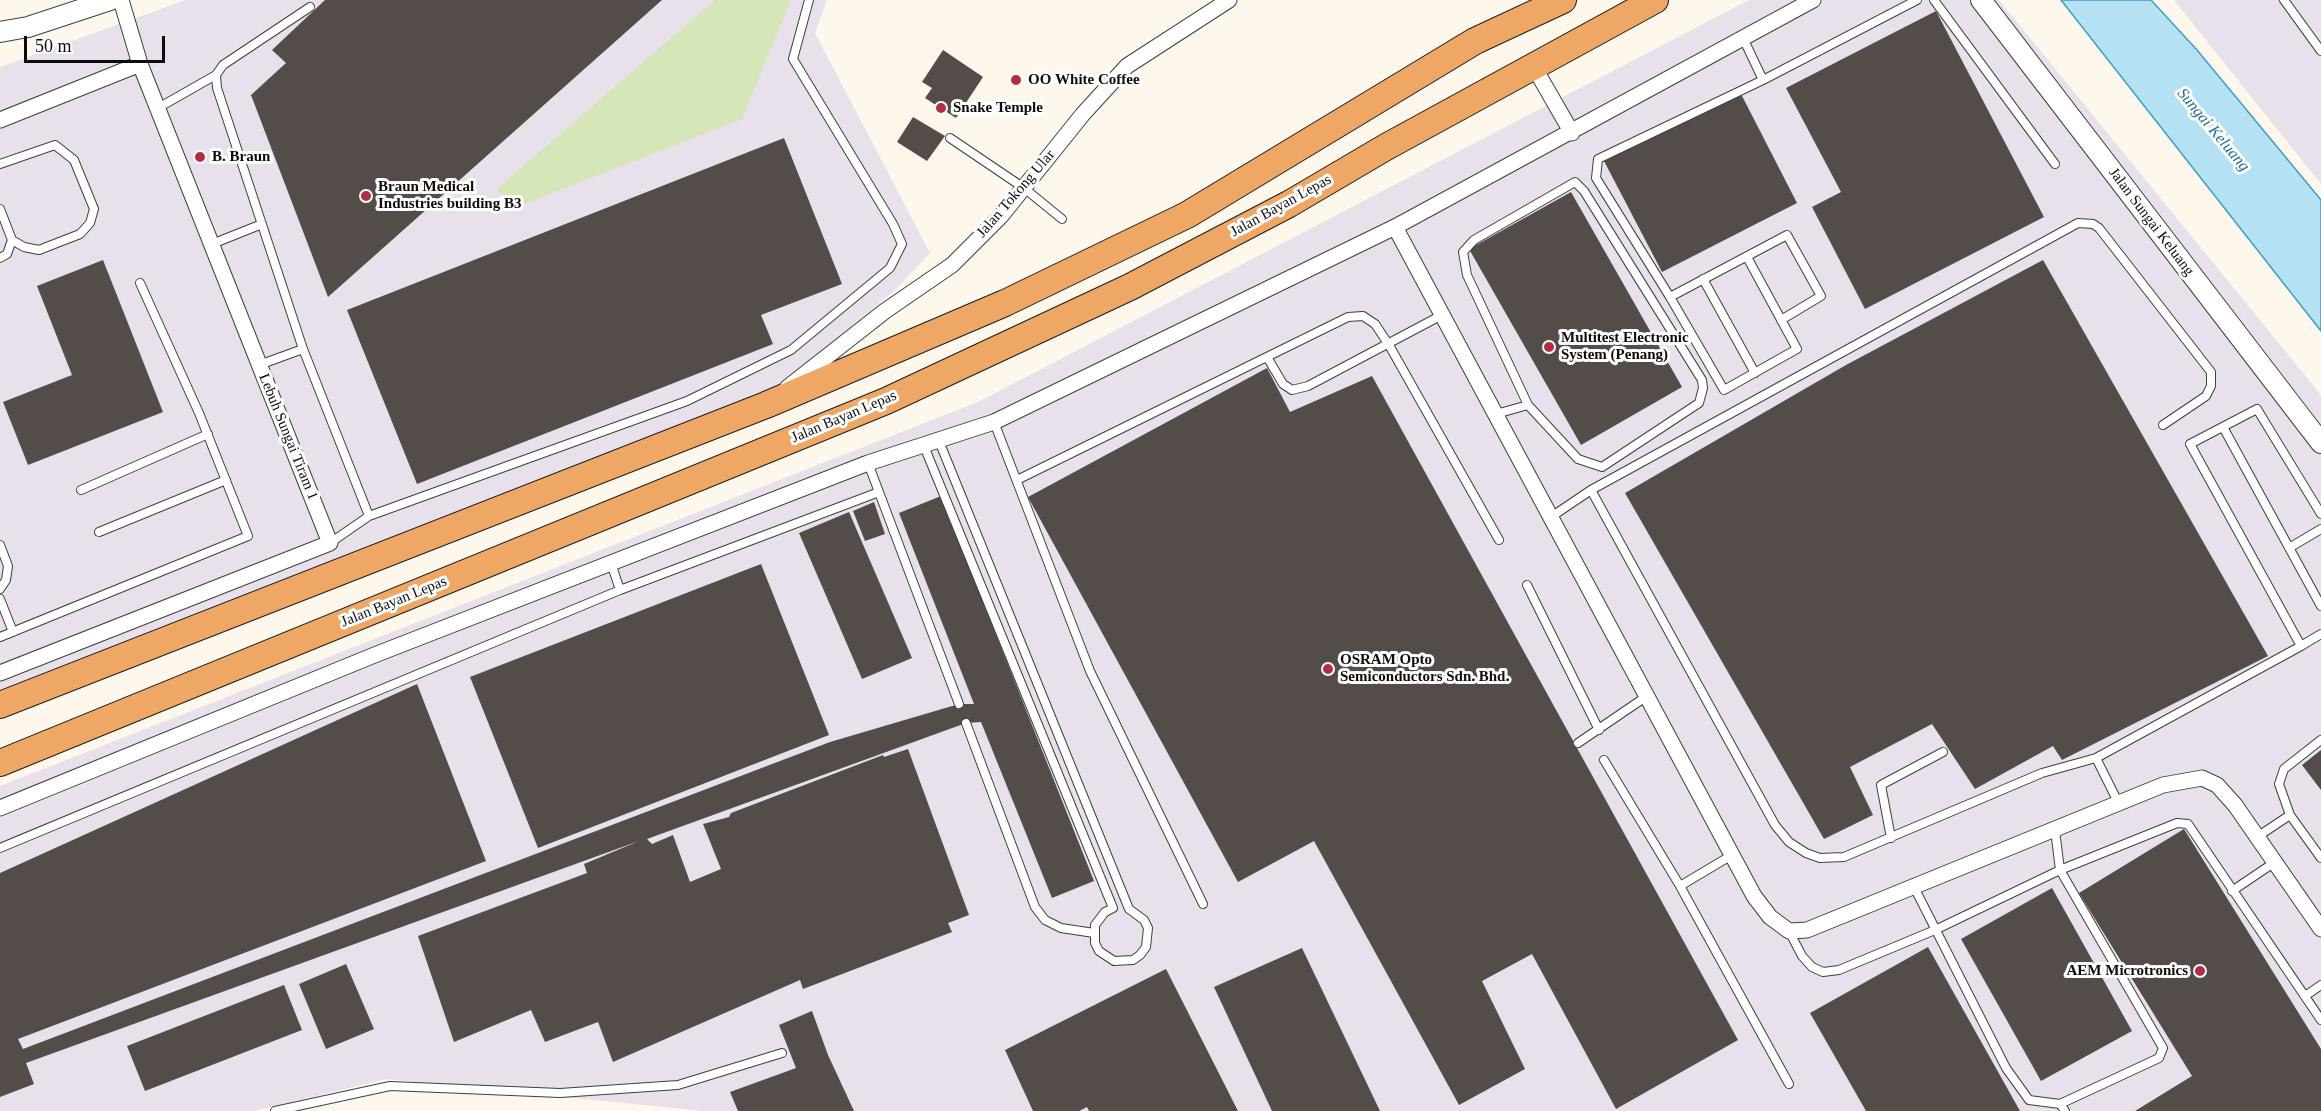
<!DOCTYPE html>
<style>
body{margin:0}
#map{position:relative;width:2321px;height:1111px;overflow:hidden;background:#fef8ec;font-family:"Times New Roman",serif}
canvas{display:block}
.scale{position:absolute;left:24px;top:36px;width:141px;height:27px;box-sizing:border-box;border:3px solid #0c0c0c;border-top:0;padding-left:8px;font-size:18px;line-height:21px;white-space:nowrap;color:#0c0c0c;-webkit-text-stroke:4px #fff;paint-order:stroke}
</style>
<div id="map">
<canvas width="2321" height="1111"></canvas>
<div class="scale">50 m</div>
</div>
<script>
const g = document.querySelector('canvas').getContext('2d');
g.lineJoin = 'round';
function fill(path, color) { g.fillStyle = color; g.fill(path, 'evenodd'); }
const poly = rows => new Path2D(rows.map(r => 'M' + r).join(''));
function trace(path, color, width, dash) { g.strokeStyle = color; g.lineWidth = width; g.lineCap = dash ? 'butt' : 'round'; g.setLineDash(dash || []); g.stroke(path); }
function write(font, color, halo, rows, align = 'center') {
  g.font = font + ' "Times New Roman",serif'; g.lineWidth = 6; g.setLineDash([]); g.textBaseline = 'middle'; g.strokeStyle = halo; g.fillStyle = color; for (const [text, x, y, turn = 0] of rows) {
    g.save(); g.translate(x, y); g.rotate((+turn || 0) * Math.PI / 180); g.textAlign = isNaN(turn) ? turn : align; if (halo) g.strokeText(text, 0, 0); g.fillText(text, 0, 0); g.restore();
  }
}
fill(poly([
 [186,0,827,0,815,33,930,253,896,289,823,351,750,405,0,690,0,67],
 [1749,0,1999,0,2321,395,2321,1111,703,1111,386,1079,254,1111,0,1111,0,786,978,402],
 [2174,0,2321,0,2321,184]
]), '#e8e0ea');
fill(poly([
 [715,0,791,0,742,119,514,208,497,189]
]), '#d5e6b8');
const water = poly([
 [2061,0,2151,0,2197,50,2321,200,2321,331,2061,0]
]);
fill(water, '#b4e2f2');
trace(water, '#409ec4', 1.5);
fill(poly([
 [325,0,662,0,328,297,251,95,286,63,272,50],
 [1936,11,2044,217,1865,309,1812,207,1841,192,1786,88],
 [943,50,983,77,956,118,925,98,932,88,922,82],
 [1740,92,1797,203,1662,272,1604,161],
 [913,117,945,136,927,161,897,142],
 [784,138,842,284,761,315,773,344,417,484,347,310],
 [1571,192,1682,387,1581,445,1469,249],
 [103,260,163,412,28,465,3,402,72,375,37,286],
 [2043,260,2268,656,2062,760,2053,746,1975,789,1932,724,1850,767,1873,815,1824,839,1625,493,1846,365],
 [1267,368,1290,412,1372,376,1738,1040,1616,1109,1532,954,1482,981,1525,1069,1459,1105,1314,841,1238,882,1028,497],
 [941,496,1094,881,1052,898,981,722,966,723,647,839,652,844,673,835,690,882,721,869,703,824,729,817,731,813,883,755,884,757,908,749,969,915,948,923,952,932,803,989,800,980,613,1062,598,1022,545,1042,531,1010,454,1042,418,936,587,873,584,864,639,841,26,1063,34,1084,0,1097,0,873,417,684,486,861,18,1039,23,1049,830,742,959,704,974,704,899,513],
 [874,502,885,534,865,541,853,511],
 [849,512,912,658,862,679,799,533],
 [761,564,829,735,538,848,470,677],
 [2321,750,2321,790,2302,765],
 [2184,829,2321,1049,2321,1111,2135,1111,2192,1076,2079,893],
 [2052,888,2132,1031,2041,1081,1961,939],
 [1928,947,2020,1111,1866,1111,1810,1013],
 [1302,948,1380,1111,1272,1111,1214,987],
 [346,964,374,1029,326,1049,299,984],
 [1166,969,1238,1111,1089,1111,1087,1107,1079,1111,1033,1111,1005,1050],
 [284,985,302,1030,145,1091,127,1046],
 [812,1011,828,1055,854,1111,738,1111,730,1092,796,1068,779,1025]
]), '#544c49');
const service = poly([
 [1934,0,2055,164],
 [2284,0,2321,51],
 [310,7,223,65,216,75,217,88,303,349,369,516],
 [1743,38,1763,80,1917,0],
 [158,108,216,75],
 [950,138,1024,188,1062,219],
 [0,164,55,145,74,160,94,209,90,223,80,234,39,250,24,247,12,240,0,209],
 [212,244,262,224],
 [1747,257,1797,349,1724,390,1670,297,1596,178,1598,159,1763,80],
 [0,258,7,254,12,240],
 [1703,279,1755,373],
 [1670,297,1787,235,1821,296,1781,320],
 [1267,357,1283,384,1292,390,1308,386,1442,315],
 [259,365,303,349],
 [1496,414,1528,405,1467,275,1463,252,1474,240,1575,182,1584,191,1702,380,1703,388,1699,403,1602,467,1578,459,1528,405],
 [994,422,1090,671,1203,904],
 [2223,427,2321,606],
 [924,446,1113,908,1105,912,1095,925,1095,943,1099,951,1114,961,1133,960,1140,955,1146,947,1148,928,1144,920,1129,909,939,441],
 [868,463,959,704],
 [1017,480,1348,317,1363,316,1375,324,1389,345,1499,540],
 [81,490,208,434],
 [1591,490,1775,825,1789,842,1806,853,1820,858,1844,857,2042,773,2096,758,2119,804],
 [1551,517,1591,490,2078,223,2093,224,2099,228,2211,372,2211,386,2206,396,2163,425],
 [99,532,226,480],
 [330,543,369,516,687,401,791,350,890,268,902,244,893,224,793,59,809,0],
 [0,545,8,566,6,580,0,589],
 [2289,548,2321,529],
 [611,563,620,590],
 [1527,585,1599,730],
 [0,599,13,632],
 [0,637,248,536,199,413,140,283],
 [2301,646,2321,634],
 [966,723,1035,907,1045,920,1061,928,1094,933],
 [2321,740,2284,769,2279,784,2290,815,2321,858],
 [1578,743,1647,696],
 [2096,758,2301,646,2190,444,2257,409,2321,514],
 [1604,760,1680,886,1789,1084],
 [2055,830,2060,870,2163,1048,2159,1058,2060,1104],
 [2257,837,2290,815],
 [1891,838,1881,785,1943,752],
 [0,848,620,590,879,492],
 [1680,886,1732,855],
 [1914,887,2006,1068,2029,1100,2060,1104,2065,1111],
 [2232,891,2275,862],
 [1789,931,1802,956,1812,967,1823,972,1839,970,1935,930,2060,870,2177,823,2188,824,2321,1020],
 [2305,996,2321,985],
 [275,1111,390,1086,560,1093,678,1085,782,1053]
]);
const minor = poly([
 [1534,67,1572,133],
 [0,120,140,64],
 [1395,227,1754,896,1770,917,1789,931,1807,930,2163,785,2202,778,2217,785,2235,805,2321,929],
 [787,388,885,311,952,265,1001,216,1083,114,1127,66,1229,0],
 [0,673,330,543,140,64,121,0],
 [0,808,377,654,868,463,994,422,1395,227,1813,0]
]);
const tertiary = poly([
 [1981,0,2321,443],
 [0,32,28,27,110,0]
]);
const trunk = poly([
 [0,705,766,405,1005,303,1187,215,1475,41,1563,0],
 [0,763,886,401,1130,287,1289,204,1386,147,1655,0]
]);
trace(service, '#3f3f3f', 10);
trace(minor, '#3f3f3f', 17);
trace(tertiary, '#3f3f3f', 22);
trace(trunk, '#1d1d1d', 28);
trace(service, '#fff', 8);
trace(minor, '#fff', 15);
trace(tertiary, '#fff', 20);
trace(trunk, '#eea764', 26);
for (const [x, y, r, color] of [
 [1016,80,6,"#b22d43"],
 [941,108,6,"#b22d43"],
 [200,157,6,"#b22d43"],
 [366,196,6,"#b22d43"],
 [1549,347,6,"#b22d43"],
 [1328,669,6,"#b22d43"],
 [2200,971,6,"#b22d43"]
]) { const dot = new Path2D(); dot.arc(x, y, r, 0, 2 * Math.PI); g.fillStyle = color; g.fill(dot); trace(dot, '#fff', 2); }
write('bold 15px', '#0c0c0c', '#fff', [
 ["OO White Coffee",1028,80],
 ["Snake Temple",953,108],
 ["B. Braun",212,157],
 ["Braun Medical",378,187],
 ["Industries building B3",378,204],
 ["Multitest Electronic",1561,338],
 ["System (Penang)",1561,355],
 ["OSRAM Opto",1340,660],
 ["Semiconductors Sdn. Bhd.",1340,677],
 ["AEM Microtronics",2188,971,"right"]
], 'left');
write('15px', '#0c0c0c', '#fff', [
 ["Jalan Tokong Ular",1016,194,-49],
 ["Jalan Bayan Lepas",1281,206,-29],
 ["Jalan Sungai Keluang",2151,222,53],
 ["Jalan Bayan Lepas",844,417,-23],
 ["Lebuh Sungai Tiram 1",288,437,68],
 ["Jalan Bayan Lepas",394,602,-22]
]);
write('italic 16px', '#1e6e95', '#fff', [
 ["Sungai Keluang",2213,130,50]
]);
</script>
